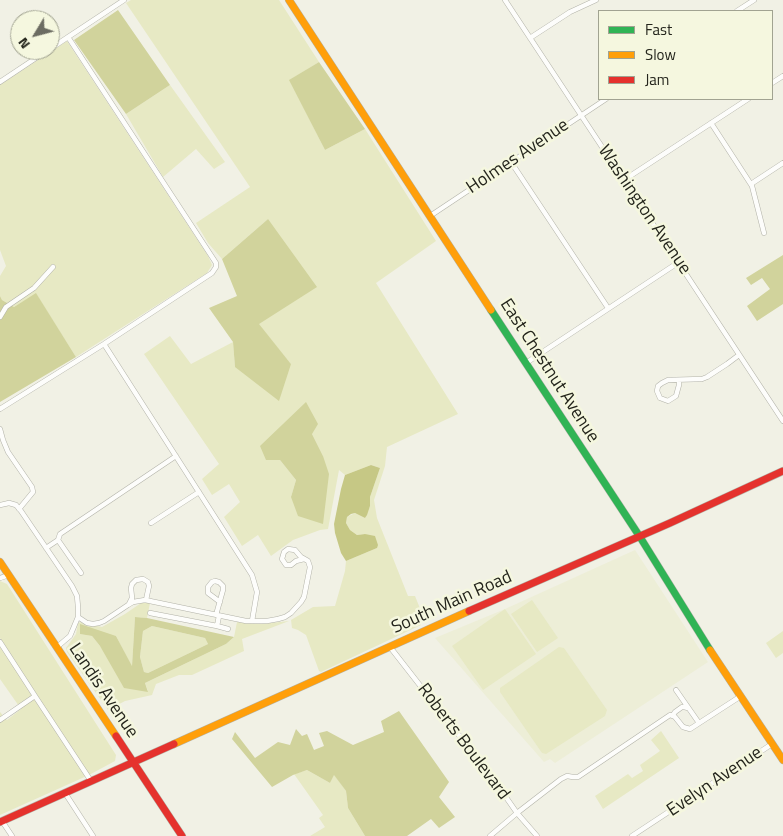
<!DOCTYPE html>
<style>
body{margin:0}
#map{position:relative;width:783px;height:836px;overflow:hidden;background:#f1f1e5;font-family:"Titillium Web",sans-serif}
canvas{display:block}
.legend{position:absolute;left:598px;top:10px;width:175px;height:90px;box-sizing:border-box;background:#f5f7df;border:1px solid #a1a391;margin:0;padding:6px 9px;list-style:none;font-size:15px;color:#24251c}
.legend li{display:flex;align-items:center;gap:10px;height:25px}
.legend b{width:25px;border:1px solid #a1a391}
.north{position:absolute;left:10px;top:10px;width:50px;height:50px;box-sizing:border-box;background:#f5f7df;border:1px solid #a1a391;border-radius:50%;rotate:233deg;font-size:14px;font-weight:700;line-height:20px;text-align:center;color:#24251c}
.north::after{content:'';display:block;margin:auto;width:18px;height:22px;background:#6c6c62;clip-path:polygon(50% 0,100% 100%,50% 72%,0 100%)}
</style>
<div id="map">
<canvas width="783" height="836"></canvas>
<ul class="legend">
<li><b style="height:6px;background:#30b455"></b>Fast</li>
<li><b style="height:6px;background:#ff9f0a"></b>Slow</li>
<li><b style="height:6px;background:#e5322d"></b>Jam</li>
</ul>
<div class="north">N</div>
</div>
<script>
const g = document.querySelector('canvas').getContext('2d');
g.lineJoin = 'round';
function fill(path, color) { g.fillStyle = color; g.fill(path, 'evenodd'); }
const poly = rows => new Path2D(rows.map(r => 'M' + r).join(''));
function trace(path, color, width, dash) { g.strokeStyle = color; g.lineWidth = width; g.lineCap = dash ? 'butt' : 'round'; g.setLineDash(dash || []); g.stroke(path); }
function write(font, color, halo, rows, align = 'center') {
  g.font = font + ' "Titillium Web",sans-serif'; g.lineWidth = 5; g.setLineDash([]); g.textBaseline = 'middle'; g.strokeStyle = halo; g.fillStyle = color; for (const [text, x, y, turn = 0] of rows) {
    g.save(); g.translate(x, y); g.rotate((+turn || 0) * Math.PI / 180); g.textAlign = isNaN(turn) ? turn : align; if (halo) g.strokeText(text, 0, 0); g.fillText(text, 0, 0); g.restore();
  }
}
fill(poly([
 [635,550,708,662,555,763,550,759,544,762,435,638,505,609]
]), '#edeed7');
fill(poly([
 [131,0,279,0,319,62,290,80,325,150,365,129,436,241,376,283,458,414,387,447,385,466,374,500,377,518,408,596,415,596,423,616,421,625,321,672,319,671,306,635,298,630,292,628,291,620,313,607,335,606,345,571,346,561,377,548,365,534,357,535,350,530,346,523,347,517,355,513,365,518,370,506,370,497,380,468,371,465,345,475,339,470,328,529,320,530,293,540,271,556,258,535,242,546,224,517,240,502,229,484,212,495,202,479,219,464,144,354,170,336,191,364,233,342,235,367,291,364,258,324,268,219,222,259,208,243,196,223,250,187,126,3],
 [312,434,323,456,291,497,296,480,280,460],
 [67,41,208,256,212,265,207,273,76,357,36,294,14,307,2,300,0,296,0,276,6,266,0,250,0,85],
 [170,85,225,162,214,169,196,149,163,177,126,114],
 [0,581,7,584,116,755,115,761,89,775,0,815,0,712,7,720,21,709,0,679,0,648,4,645,0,638],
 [532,600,558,638,537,652,511,614],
 [141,603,150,603,147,618,135,617,132,667,116,636,80,634,92,636,100,646,148,691,145,683,226,644,234,637,237,622,261,624,289,621,242,639,244,651,192,675,179,675,156,684,152,695,125,701,108,710,67,652,66,648,76,634,78,623,81,622,102,627,125,614],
 [505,609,536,654,483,690,452,646],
 [152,626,205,638,208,644,148,673,144,672,140,657,143,631],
 [783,631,783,653,776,658,766,643],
 [559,647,564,648,607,710,605,716,546,754,542,753,500,692,500,688],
 [661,731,679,758,603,809,595,796,628,774,632,778,643,771,640,765,660,751,651,740],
 [307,770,330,783,334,774,346,791,348,808,365,836,310,836,325,827,319,818,323,815,294,774]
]), '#e7e9c4');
fill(poly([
 [118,10,170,85,126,114,74,40],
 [319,62,365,129,325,150,289,80],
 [268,219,317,287,259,324,291,364,279,401,235,367,233,342,209,308,237,296,222,259],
 [783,255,783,304,757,321,747,306,770,289,762,278,751,285,746,278],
 [36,293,76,357,0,402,0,296,2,300,14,307],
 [306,402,318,424,312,434,323,456,329,474,323,524,298,516,291,497,296,480,280,460,266,460,260,446],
 [135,617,147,618,234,637,226,644,145,683,148,692,124,688,100,646,92,636,80,634,80,624,116,636,132,666],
 [152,626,205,638,208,644,148,673,144,672,140,657,143,631],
 [399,711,449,782,439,797,455,817,439,828,431,819,407,836,365,836,348,808,346,791,334,775,330,783,307,770,293,775,272,787,232,739,235,732,255,758,278,742,290,745,296,729,302,736,307,734,314,750,324,746,319,733,327,731,353,745,384,732,381,721]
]), '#d1d39c');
fill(poly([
 [371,465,380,468,370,497,370,506,367,515,365,518,355,513,351,514,347,517,346,523,350,530,357,535,365,534,375,536,378,545,377,548,346,561,341,553,335,533,334,524,341,489,345,475]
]), '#c6c885');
const street = poly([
 [505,0,783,421],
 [737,11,754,0],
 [530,38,570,12,596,0],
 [50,49,124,0],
 [0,82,48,50],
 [772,83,783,76],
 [711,123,752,186,764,233],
 [511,162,608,308],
 [624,180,748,99],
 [751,184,783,163],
 [430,216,606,99],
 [0,317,6,307,34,288,53,267],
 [104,344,252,575,257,592,252,621],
 [526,363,679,262],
 [679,380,679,385,676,396,668,401,660,398,657,391,658,386,662,383,668,380,702,379,707,377,727,364,739,355],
 [0,409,104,344,212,273,216,267,216,263,68,37],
 [0,429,3,440,8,452,32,487,33,492,19,509],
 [0,505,9,503,16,505,21,511,72,586,77,596,78,607,78,617,73,629,70,636,57,647],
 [151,523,199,492],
 [58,540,60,534,176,456],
 [46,548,58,540,81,573],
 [0,578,9,575],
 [129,604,132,598,131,588,132,584,136,580,143,579,148,582,149,586,146,600],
 [150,613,217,626],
 [216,615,223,590,223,586,219,582,215,581,212,582,208,587,208,593,220,602],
 [219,616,217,626,228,629],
 [78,617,87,623,93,624,99,623,104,621,128,605,133,602,145,600,246,621,267,621,278,619,285,617,291,613,301,602,304,597,310,567,308,561,301,557,295,550,288,549,284,552,282,559,286,565,291,565,296,561,304,559],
 [0,642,35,696,0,720],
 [390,647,494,780,517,813,537,836],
 [676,690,699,723],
 [35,696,91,781],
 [673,715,675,712,682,707,684,707,688,708],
 [65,793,93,836],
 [2,821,12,836],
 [490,836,517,813,561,779,567,776,573,777,578,777,670,715,675,717,683,727,690,729,741,696],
 [632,836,772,744]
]);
const fast = poly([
 [491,310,640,537,710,650]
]);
const slow = poly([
 [289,0,491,310],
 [0,562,116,736],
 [710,650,783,760],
 [174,744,469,611]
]);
const jam = poly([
 [469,611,670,523,783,471],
 [116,736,182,836],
 [0,822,174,744]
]);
trace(street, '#b2b2a8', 5.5);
trace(fast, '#b2b2a8', 8);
trace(slow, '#b2b2a8', 8);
trace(jam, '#b2b2a8', 8);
trace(street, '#fdfdfb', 4.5);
trace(fast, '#30b455', 7);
trace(slow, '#ff9f0a', 7);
trace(jam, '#e5322d', 7);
write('18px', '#24251c', '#f5f7df', [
 ["Holmes Avenue",518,157,-34],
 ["Washington Avenue",644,210,56],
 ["East Chestnut Avenue",549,371,57],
 ["South Main Road",452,603,-24],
 ["Landis Avenue",103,691,56],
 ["Roberts Boulevard",463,742,53],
 ["Evelyn Avenue",715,782,-34]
]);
</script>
